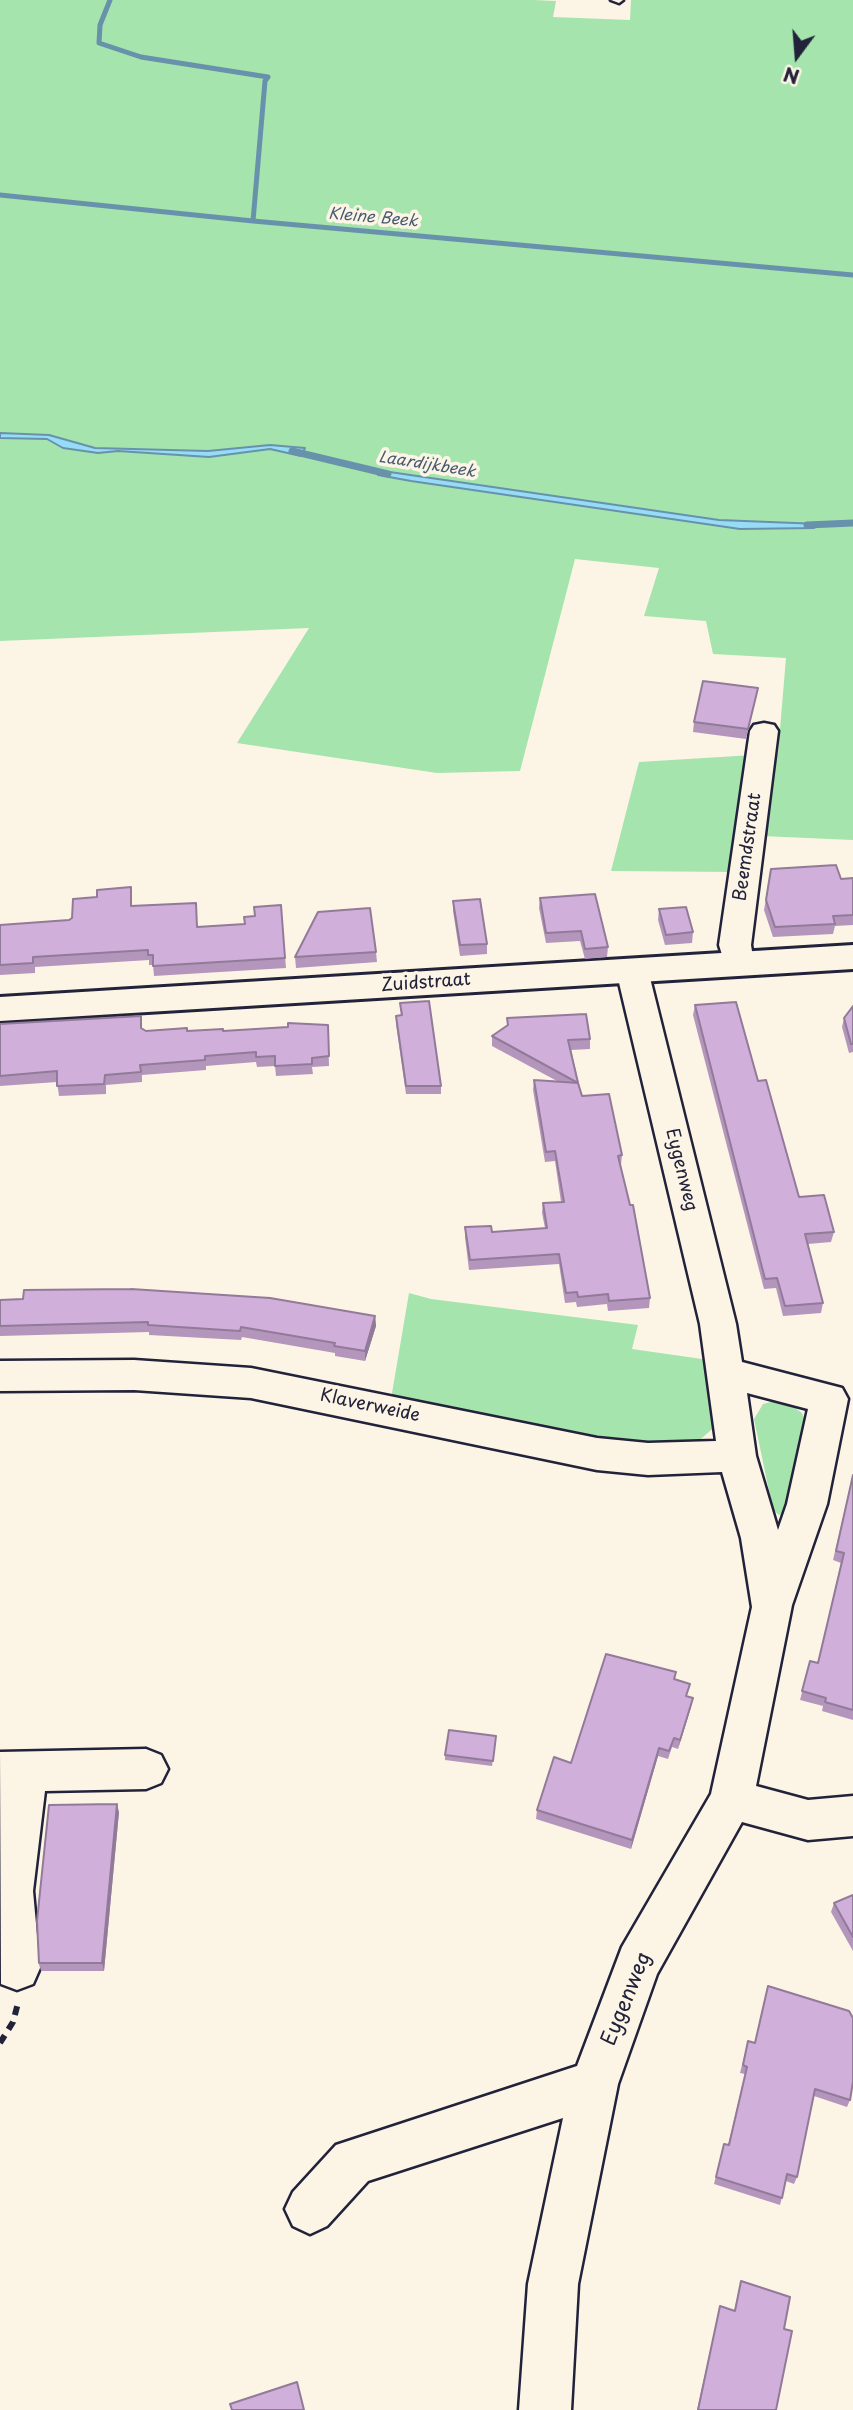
<!DOCTYPE html>
<style>
body{margin:0}
#map{position:relative;width:853px;height:2410px;overflow:hidden;background:#fcf5e5;font-family:"Playpen Sans",sans-serif}
canvas{display:block}
.north{position:absolute;left:762px;top:21px;width:70px;height:70px;-webkit-text-stroke:5px #fcf5e5;paint-order:stroke;rotate:196deg;font-size:19px;font-weight:700;line-height:28px;text-align:center;color:#22223b}
.north::after{content:'';display:block;margin:auto;width:24px;height:32px;background:#22223b;clip-path:polygon(50% 0,100% 100%,50% 72%,0 100%)}
</style>
<div id="map">
<canvas width="853" height="2410"></canvas>
<div class="north">N</div>
</div>
<script>
const g = document.querySelector('canvas').getContext('2d');
g.lineJoin = 'round';
function fill(path, color) { g.fillStyle = color; g.fill(path, 'evenodd'); }
const poly = rows => new Path2D(rows.map(r => 'M' + r).join(''));
function trace(path, color, width, dash) { g.strokeStyle = color; g.lineWidth = width; g.lineCap = dash ? 'butt' : 'round'; g.setLineDash(dash || []); g.stroke(path); }
function write(font, color, halo, rows, align = 'center') {
  g.font = font + ' "Playpen Sans",sans-serif'; g.lineWidth = 7; g.setLineDash([]); g.textBaseline = 'middle'; g.strokeStyle = halo; g.fillStyle = color; for (const [text, x, y, turn = 0] of rows) {
    g.save(); g.translate(x, y); g.rotate((+turn || 0) * Math.PI / 180); g.textAlign = isNaN(turn) ? turn : align; if (halo) g.strokeText(text, 0, 0); g.fillText(text, 0, 0); g.restore();
  }
}
fill(poly([
 [0,0,533,0,556,1,553,17,630,20,631,0,853,0,853,840,762,836,768,754,778,753,786,658,713,654,706,621,644,616,659,568,575,559,520,771,437,773,237,743,309,628,0,641],
 [753,755,737,872,611,871,639,762],
 [409,1293,431,1299,638,1325,632,1349,709,1360,718,1424,695,1444,610,1444,391,1399],
 [775,1401,788,1403,802,1413,806,1423,785,1513,779,1515,773,1510,754,1419,763,1404]
]), '#a5e4ac');
const water = poly([
 [0,433,49,435,95,448,208,451,270,445,305,448,301,456,270,449,209,457,118,451,98,453,63,448,47,439,0,438,0,433],
 [376,470,719,520,820,524,814,528,740,529,411,481,378,475,376,470]
]);
fill(water, '#96dcf7');
trace(water, '#6892ac', 2);
trace(poly([
 [110,0,100,25,99,43,141,57,268,77,265,81,253,221,853,275],
 [0,195,253,221]
]), '#6892ac', 5);
trace(poly([
 [292,451,388,474],
 [807,525,853,523]
]), '#6892ac', 7);
const lane = poly([
 [611,0,623,0,619,3,611,0]
]);
const street = poly([
 [764,723,774,725,778,731,751,945,754,964,749,971,738,975,727,971,719,945,750,731,754,725,764,723],
 [632,959,643,963,648,970,736,1324,742,1362,842,1388,848,1399,827,1504,792,1605,756,1786,808,1800,853,1796,853,1836,808,1840,742,1822,657,1974,618,2084,578,2284,571,2410,519,2410,528,2284,563,2118,368,2181,327,2226,310,2234,293,2226,285,2209,293,2192,336,2145,577,2066,622,1947,711,1794,752,1607,741,1538,722,1472,648,1475,597,1470,251,1398,134,1390,0,1391,0,1361,134,1360,251,1368,597,1438,648,1443,716,1441,700,1324,616,970,621,963,632,959],
 [747,1393,808,1409,787,1504,778,1530,756,1456,747,1393],
 [146,1749,161,1755,168,1769,161,1783,146,1789,45,1791,33,1891,40,1968,33,1984,17,1990,1,1984,0,1752,146,1749]
]);
const primary = poly([
 [853,945,853,969,0,1021,0,997,853,945]
]);
trace(lane, '#22223b', 5);
trace(street, '#22223b', 5);
trace(primary, '#22223b', 6);
trace(poly([
 [0,2043,13,2022,18,2003]
]), '#22223b', 6, [9, 7]);
fill(lane, '#fcf5e5');
fill(street, '#fcf5e5');
fill(primary, '#fcf5e5');
fill(poly([
 [758,688,756,698,746,739,693,732,694,722],
 [771,869,841,879,853,878,853,925,835,926,833,934,773,937,764,910],
 [131,887,132,906,197,927,245,924,255,916,281,905,286,968,154,976,153,965,149,965,149,960,35,967,35,973,0,975,0,925,69,920,97,897],
 [540,898,608,947,607,957,585,959,580,941,546,943,539,908],
 [453,901,487,944,487,954,460,956,453,911],
 [659,909,693,932,692,943,665,945,658,920],
 [376,952,377,962,296,968,295,957],
 [400,1003,441,1086,441,1094,406,1094,396,1024,396,1016,401,1015],
 [695,1005,758,1081,799,1197,834,1232,831,1242,808,1244,823,1303,821,1313,783,1316,776,1288,764,1289,693,1015],
 [853,1006,853,1052,849,1053,842,1027,844,1018],
 [507,1018,590,1039,590,1049,571,1050,582,1096,622,1155,621,1165,620,1165,650,1298,649,1308,608,1311,607,1304,577,1307,576,1302,565,1303,559,1264,469,1270,465,1237,465,1227,492,1232,545,1228,542,1213,543,1203,561,1202,555,1161,545,1162,533,1090,534,1080,557,1081,492,1046,492,1036,507,1026],
 [0,1024,142,1029,146,1031,223,1031,328,1025,329,1066,312,1067,313,1074,276,1076,275,1066,257,1067,256,1062,206,1066,206,1070,142,1075,142,1082,106,1085,106,1094,59,1096,57,1082,0,1086],
 [0,1300,375,1316,376,1326,365,1361,335,1356,335,1353,242,1337,241,1340,149,1335,149,1332,0,1336],
 [853,1474,853,1720,822,1711,823,1706,800,1700,810,1661,818,1663,841,1563,833,1560],
 [676,1672,675,1679,687,1696,691,1707,678,1749,672,1747,668,1759,658,1756,631,1849,536,1819,537,1810,571,1763],
 [496,1736,492,1766,445,1760,445,1755],
 [119,1812,104,1971,41,1971,39,1963],
 [853,1895,853,1951,831,1912,834,1903],
 [748,2041,850,2100,847,2107,814,2096,797,2177,794,2184,786,2181,780,2205,714,2184,722,2151,728,2145,745,2074,740,2073],
 [741,2281,784,2329,776,2410,697,2410,720,2306,734,2311]
]), '#b496bc');
fill(poly([
 [375,1316,376,1326,365,1361,365,1351],
 [693,1698,691,1707,678,1749,680,1740],
 [659,1748,658,1756,631,1849,632,1840],
 [117,1804,119,1812,104,1971,102,1963]
]), '#927a99');
const building = poly([
 [703,681,758,688,748,729,694,722,703,681],
 [836,865,841,879,853,878,853,915,833,916,835,924,775,927,766,900,771,869,836,865],
 [131,887,131,906,196,903,197,927,245,924,244,917,255,916,254,907,281,905,285,958,153,966,153,955,148,955,148,950,33,957,33,963,0,965,0,925,69,920,72,918,73,899,97,897,97,890,131,887],
 [595,894,608,947,585,949,581,931,546,933,540,898,595,894],
 [480,899,487,944,460,945,453,901,480,899],
 [686,907,693,932,666,935,659,909,686,907],
 [370,908,376,952,295,957,318,912,370,908],
 [429,1001,441,1086,406,1086,396,1016,402,1015,400,1003,429,1001],
 [736,1002,758,1081,766,1080,799,1197,824,1195,834,1232,805,1234,823,1303,785,1306,777,1278,765,1279,695,1005,736,1002],
 [853,1006,853,1044,851,1044,844,1018,853,1006],
 [586,1014,590,1039,568,1040,578,1083,492,1036,508,1025,507,1018,586,1014],
 [141,1016,141,1028,146,1031,187,1028,187,1031,223,1029,223,1031,288,1027,288,1023,328,1025,329,1056,312,1058,312,1064,275,1066,275,1056,256,1057,256,1052,205,1056,205,1060,140,1065,141,1072,105,1075,104,1084,57,1086,57,1071,0,1076,0,1024,141,1016],
 [534,1080,578,1083,582,1096,609,1094,622,1155,618,1156,630,1205,633,1205,650,1298,609,1301,608,1294,578,1297,577,1292,566,1293,559,1254,470,1260,465,1227,491,1226,492,1232,547,1228,543,1203,564,1202,555,1151,546,1152,534,1080],
 [131,1289,270,1298,375,1316,365,1351,334,1346,335,1343,241,1327,240,1331,148,1325,148,1322,0,1326,0,1300,23,1299,24,1290,131,1289],
 [853,1475,853,1710,825,1702,826,1698,802,1691,810,1661,818,1663,844,1553,836,1551,853,1475],
 [606,1654,676,1672,674,1679,690,1684,686,1696,693,1698,680,1740,674,1738,669,1751,659,1748,632,1840,537,1810,554,1757,571,1763,606,1654],
 [449,1730,496,1736,493,1761,445,1755,449,1730],
 [117,1804,102,1963,39,1963,37,1921,49,1805,117,1804],
 [853,1895,853,1937,834,1903,853,1895],
 [768,1986,849,2011,853,2018,853,2082,850,2100,815,2089,797,2177,787,2174,782,2198,716,2177,724,2144,729,2145,747,2067,743,2065,748,2041,755,2043,768,1986],
 [741,2281,790,2297,784,2329,792,2331,776,2410,698,2410,720,2306,735,2311,741,2281],
 [297,2382,304,2410,232,2410,230,2404,297,2382]
]);
fill(building, '#d1afdb');
trace(building, '#927a99', 2);
write('italic 16px', '#455a73', '#fcf5e5', [
 ["Kleine Beek",373,218,5],
 ["Laardijkbeek",427,465,9]
]);
write('18px', '#22223b', '#fcf5e5', [
 ["Beemdstraat",748,847,-82],
 ["Zuidstraat",426,983,-4],
 ["Eygenweg",681,1170,76],
 ["Klaverweide",370,1406,12]
]);
write('21px', '#22223b', '#fcf5e5', [
 ["Eygenweg",627,1999,-68]
]);
</script>
